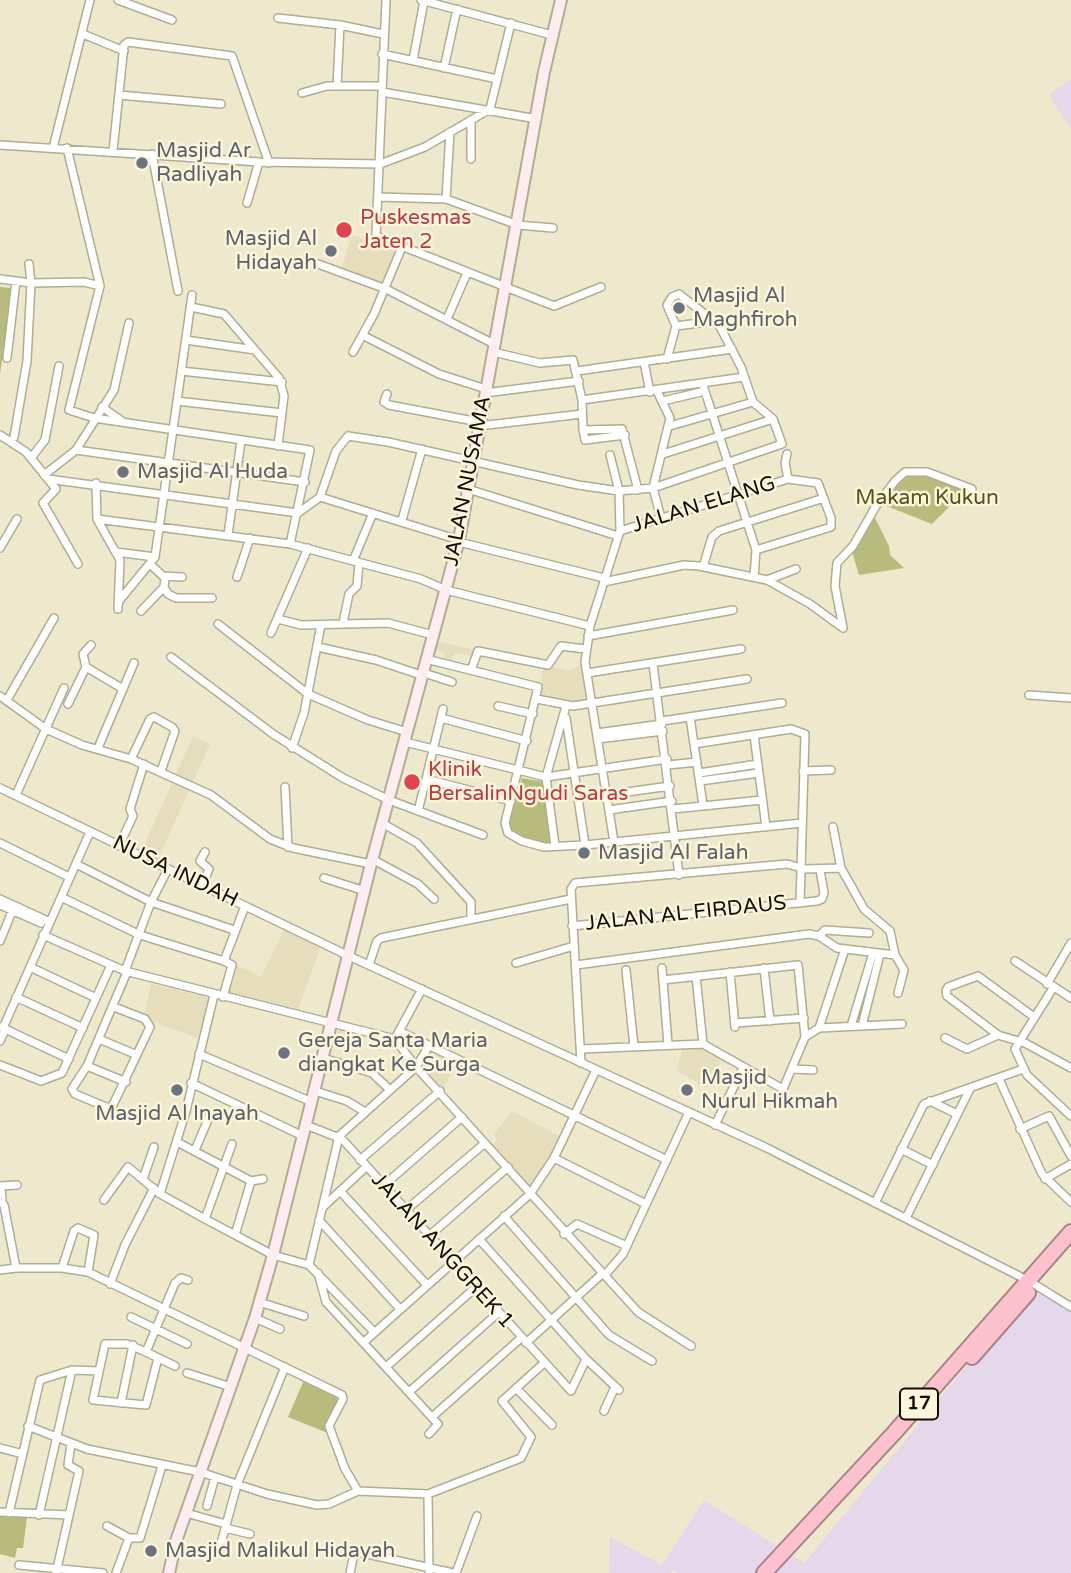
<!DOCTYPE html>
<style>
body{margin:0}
canvas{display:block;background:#eee8cd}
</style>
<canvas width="1071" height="1573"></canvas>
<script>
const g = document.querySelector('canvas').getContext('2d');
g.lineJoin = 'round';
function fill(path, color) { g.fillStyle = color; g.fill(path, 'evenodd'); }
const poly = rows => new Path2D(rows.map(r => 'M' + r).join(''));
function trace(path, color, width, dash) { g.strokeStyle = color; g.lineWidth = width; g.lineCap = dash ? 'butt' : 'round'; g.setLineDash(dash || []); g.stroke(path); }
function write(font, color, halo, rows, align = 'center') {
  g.font = font + ' "Varela Round",sans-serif'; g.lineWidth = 5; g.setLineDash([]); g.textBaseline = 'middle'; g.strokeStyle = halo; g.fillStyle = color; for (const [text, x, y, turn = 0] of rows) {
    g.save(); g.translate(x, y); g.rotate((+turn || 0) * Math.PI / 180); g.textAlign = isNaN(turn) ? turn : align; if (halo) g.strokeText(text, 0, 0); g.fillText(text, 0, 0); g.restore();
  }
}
fill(poly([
 [1071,79,1071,130,1049,95],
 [1034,1284,1071,1303,1071,1573,680,1573,672,1570,670,1573,609,1573,610,1537,662,1565,704,1500,804,1563]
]), '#e6d8eb');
fill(poly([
 [352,235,397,249,384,286,341,270],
 [434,641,473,649,473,656,454,653,451,662,443,659,444,652,432,649],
 [583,663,588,701,564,704,540,698,543,665,569,671],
 [193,736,210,744,159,857,142,850],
 [285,928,322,944,298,1009,226,992,234,964,261,977],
 [151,984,210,998,198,1038,150,1021,145,1012],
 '333 1039a8 8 0 1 1 16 0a8 8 0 1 1-16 0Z',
 [703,1044,723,1057,707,1088,676,1070,684,1045],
 [429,1049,456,1062,442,1092,417,1067],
 [512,1111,561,1137,546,1169,530,1192,491,1147,497,1139,494,1135]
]), '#e5ddbb');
fill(poly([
 [0,287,13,288,0,374],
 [912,473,927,474,966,490,932,524,884,505,903,476],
 [874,516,889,546,890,555,904,568,859,575,852,551],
 [522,778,545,782,551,843,528,841,507,828],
 [304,1380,340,1396,327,1422,330,1434,288,1417],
 [0,1517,27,1518,23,1548,17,1548,15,1558,0,1554]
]), '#b7bc7c');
const street = poly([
 [118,0,172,20],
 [386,0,376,236,554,306,601,287],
 [421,0,552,35],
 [278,18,340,25,383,34],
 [83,34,124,51],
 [382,54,497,79],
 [413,60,424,1],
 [444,68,457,9],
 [337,86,340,25],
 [382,92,537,119],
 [302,93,327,86,382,86],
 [119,95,221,104],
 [0,145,259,162,380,164,425,147,490,109,511,23],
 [53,148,90,0],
 [67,148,100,286,69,410,94,418,310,450,290,544],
 [113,151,124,45,128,42,232,56,269,163],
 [152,154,178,291],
 [471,159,471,120],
 [378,197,446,199,518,225,553,228],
 [446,199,450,132],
 [247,203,259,162],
 [318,264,386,289,494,344],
 [0,279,31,283,84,282,100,286],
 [191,307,224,314,279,378,284,396,278,446],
 [447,319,467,273],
 [676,326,715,321],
 [364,336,439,374,486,389],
 [186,340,255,350],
 [353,352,374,314,402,247],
 [493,352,540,363,573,360,582,400,583,430,622,429,638,490],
 [7,358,16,281],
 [644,362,650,392],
 [181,371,282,382],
 [577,371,732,349],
 [703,385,756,550,754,577],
 [657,391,670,418,653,488,661,518],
 [485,393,579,381],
 [387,394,384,402,389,405,479,422],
 [582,400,744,377],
 [177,401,282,413],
 [663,401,705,391],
 [102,407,122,421],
 [479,426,582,414],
 [670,426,753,402],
 [583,430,585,440,625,435],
 [0,435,26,452,56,489,43,503,78,564],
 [14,437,27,361,31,283,29,264],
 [76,450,305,482],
 [663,454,773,419],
 [787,454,785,463,788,479],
 [610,455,619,491,620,531,590,626,585,662,614,842],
 [31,458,45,440,59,366],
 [44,475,76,450,114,390,129,323],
 [48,479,298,513],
 [96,483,97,519,120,560,118,609],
 [468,489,618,536],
 [320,497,459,540],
 [298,513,320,497,336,451,348,436,388,442,578,485,619,491,653,488,782,444,773,419,753,402,741,367,719,325,679,294,672,297,667,305,676,326,667,359],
 [97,519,290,544,421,579,446,590,590,626],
 [402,520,422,449],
 [620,531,788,479,818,483,831,518,831,527,756,550],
 [228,535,241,441],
 [459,542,604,578],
 [0,548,17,519],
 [116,552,155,557],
 [353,561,373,513],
 [151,565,165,578,164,587],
 [703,567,712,537,719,531,824,498],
 [163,576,182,577],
 [237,577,250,538],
 [767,580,796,569],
 [604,582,684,565,699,566,767,580,810,604,843,628,835,586,837,563,853,546,876,506,895,481,905,472,927,472,972,489],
 [164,587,168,594,176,598,212,598],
 [119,601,155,557,192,295],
 [141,611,164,587],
 [278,619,301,625,388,623,433,635],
 [343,623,349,594,357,586,359,563],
 [218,624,308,694,368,720,407,732],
 [271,633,308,548],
 [588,636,733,610],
 [91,645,83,654,86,667,123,689],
 [318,647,376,660,421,675],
 [171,657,273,734,343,778,389,800,483,835],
 [426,659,538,687,505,823,508,833,522,841,544,847,585,845,802,823],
 [653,664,679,875],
 [471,670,478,651,548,665,561,646,585,649],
 [421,672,452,682],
 [587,673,741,649],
 [1029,695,1071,698],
 [0,696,46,729,82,745,131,759,211,795,270,839,293,848,371,864],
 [537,699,573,706,747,679],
 [7,700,54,618],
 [68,704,86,667],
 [498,706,533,714],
 [443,709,426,779,511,801],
 [690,717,703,805],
 [441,718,527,741],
 [566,718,585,845],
 [662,721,782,703],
 [597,733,662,724],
 [754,735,766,827],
 [598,739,663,731],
 [405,742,546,777,667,759],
 [694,744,791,729,805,734,800,903],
 [98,748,134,663],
 [292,748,304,713,321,625],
 [131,759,150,719,154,717,172,727,175,731,161,771],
 [668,765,697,762],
 [803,771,831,770],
 [699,773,758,764],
 [700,781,759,773],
 [285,787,288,847],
 [0,788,349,956,765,1147,1027,1280],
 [16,795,64,688],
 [606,795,670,786],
 [673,809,762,800],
 [609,810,672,801],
 [418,811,426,779],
 [382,823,417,843,471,902,471,919],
 [833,827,841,868],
 [0,843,69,877],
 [119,846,133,816,130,809,144,764],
 [555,846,546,777,566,706],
 [372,859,418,884,434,899],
 [76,864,151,902,234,930],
 [324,878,365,891],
 [202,886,209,869,200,861,205,852],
 [61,897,140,935,224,961],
 [0,899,50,922],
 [0,905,41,923],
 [572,926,817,901,822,899,824,893,820,870],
 [43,935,125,971,395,1039],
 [819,936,825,930,869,933],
 [0,941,13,909],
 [1015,961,1071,998],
 [516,963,574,946],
 [369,965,377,941,381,938,571,899],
 [576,965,809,934,819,936,837,948,895,955],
 [30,967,96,998],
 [662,968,668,1045],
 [764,968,770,1021],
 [626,970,634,1046],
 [125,971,151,902,168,869],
 [730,972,735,1027],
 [696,976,703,1044],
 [663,980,798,965,805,1037],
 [1047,984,1071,943],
 [1053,988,1015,1049,1027,1075,1071,1116],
 [16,997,83,1028],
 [223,997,232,965,224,961,245,906],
 [114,1007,145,1019,150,1027,111,1109,75,1094,72,1089,87,1066,127,972],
 [1034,1017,978,976,948,987,946,991,947,996,998,1035,1025,1043,1071,1068],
 [736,1023,804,1018],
 [851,1026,873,953],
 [862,1026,880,954],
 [1,1027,69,1059],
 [3,1028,90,832],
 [819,1028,845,949],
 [399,1031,667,1160],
 [397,1035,422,989],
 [945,1038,967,1049,998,1035],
 [99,1039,137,1055],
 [395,1039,416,1067,638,1312,691,1346],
 [0,1041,5,1030],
 [581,1049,703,1044,783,1089,805,1037,819,1028,902,1024],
 [199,1054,312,1102],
 [323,1058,372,1073,390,1090],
 [581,1063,571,889,575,883,787,864,805,869,841,868,864,909,890,931,895,955,904,970,898,993],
 [0,1065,41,1081,62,1073,111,965],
 [87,1066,126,1082],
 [793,1069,813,1070],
 [999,1079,1042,1174,1071,1202],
 [191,1083,303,1136],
 [315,1091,347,1101,365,1112],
 [930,1101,957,1114],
 [306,1125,342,1139,571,1391,586,1359],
 [715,1125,743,1068],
 [1020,1129,1049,1116,1071,1156],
 [177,1142,251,1181,263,1179],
 [901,1149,933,1165],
 [195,1150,210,1115],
 [554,1158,646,1204],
 [360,1160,440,1091],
 [143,1179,154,1147],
 [1045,1179,1071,1164],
 [383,1186,462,1117],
 [340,1191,427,1285],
 [160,1194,186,1111,214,995],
 [104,1200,128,1167,160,1194,205,1219,273,1255,309,1265,374,1332],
 [0,1201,4,1205,16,1268,62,1268,88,1272,342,1395,343,1399,329,1426,345,1469,358,1491],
 [2,1201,1,1186,17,1185],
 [875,1203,924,1104,1023,1069],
 [323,1207,366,1167],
 [406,1210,485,1143],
 [504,1216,609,1335,652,1361],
 [906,1218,970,1089],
 [205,1219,232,1144],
 [319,1220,400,1309],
 [564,1234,577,1224,627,1246],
 [235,1235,251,1181],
 [429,1236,508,1167],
 [479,1239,586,1359,619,1390],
 [309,1265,339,1136,416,1067,429,1046],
 [62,1268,74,1231,78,1228,94,1235,88,1272],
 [0,1270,16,1268],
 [318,1273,326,1302,438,1424,429,1434],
 [605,1275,623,1254,689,1112],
 [110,1284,125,1245,154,1188],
 [1034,1284,1071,1307],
 [259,1302,304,1316],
 [131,1317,187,1344],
 [255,1318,280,1329],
 [364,1342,530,1194,554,1158,596,1070],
 [526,1343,603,1273],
 [146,1352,175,1366],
 [158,1358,146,1405,93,1400,105,1344,127,1344,146,1352,175,1283,181,1278,188,1280],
 [386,1367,475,1288],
 [187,1373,231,1387],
 [516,1388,552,1425],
 [409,1392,498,1313],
 [121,1403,133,1345],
 [604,1411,615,1387],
 [432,1417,521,1338],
 [28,1426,87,1449,200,1472,267,1494,317,1505,329,1504,358,1491,428,1494,521,1458,531,1437,502,1401,544,1363],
 [0,1448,23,1454],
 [428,1494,429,1573],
 [207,1506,215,1477],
 [0,1512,69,1515],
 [9,1513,40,1380,72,1370,99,1371],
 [186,1513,226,1524],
 [39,1515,72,1370],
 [107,1526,129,1538,140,1538,162,1466],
 [225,1528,250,1534],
 [220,1547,237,1485,285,1367],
 [19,1565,103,1573],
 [56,1573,79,1471,68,1465,71,1444],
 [116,1573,129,1538],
 [350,1573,354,1554,358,1552,453,1573],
 [456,1573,477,1516]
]);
const secondary = poly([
 [169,1573,176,1541,255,1318,273,1255,371,864,459,540,544,72,561,0]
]);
const highway = poly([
 [972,1357,1028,1293],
 [764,1573,894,1433,1071,1232]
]);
trace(street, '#b2ac92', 10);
trace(secondary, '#b2ac92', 14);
trace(highway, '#a88388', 18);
trace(street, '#fff', 7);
trace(secondary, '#feedf0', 10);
trace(highway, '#fbc2ce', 14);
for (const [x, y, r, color] of [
 [142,163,7,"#6b7280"],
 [344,230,9,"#e0444e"],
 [331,251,7,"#6b7280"],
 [679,308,7,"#6b7280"],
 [123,472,7,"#6b7280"],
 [412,782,9,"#e0444e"],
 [584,853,7,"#6b7280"],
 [284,1053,7,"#6b7280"],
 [177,1090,7,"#6b7280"],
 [687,1090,7,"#6b7280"],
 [151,1551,7,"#6b7280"]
]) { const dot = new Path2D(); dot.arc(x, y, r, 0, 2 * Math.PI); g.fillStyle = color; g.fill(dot); trace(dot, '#fcf5da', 2.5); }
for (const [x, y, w] of [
 [919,1404,38]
]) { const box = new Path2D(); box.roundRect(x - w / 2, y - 15.5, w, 31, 5); g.fillStyle = '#fcf5da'; g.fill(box); trace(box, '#0f0d05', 2); }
write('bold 19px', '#0f0d05', null, [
 ["17",919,1404]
]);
write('21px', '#5b616d', '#fcf5da', [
 ["Masjid Ar",156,151],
 ["Radliyah",156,175],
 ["Masjid Al",317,239,"right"],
 ["Hidayah",317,263,"right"],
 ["Masjid Al",693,296],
 ["Maghfiroh",693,320],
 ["Masjid Al Huda",137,472],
 ["Masjid Al Falah",598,853],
 ["Gereja Santa Maria",298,1041],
 ["diangkat Ke Surga",298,1065],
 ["Masjid",701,1078],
 ["Nurul Hikmah",701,1102],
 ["Masjid Al Inayah",177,1114,"center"],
 ["Masjid Malikul Hidayah",165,1551]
], 'left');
write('21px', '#be3a42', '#fcf5da', [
 ["Puskesmas",360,218],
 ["Jaten 2",360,242],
 ["Klinik",428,770],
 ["BersalinNgudi Saras",428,794]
], 'left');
write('21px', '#0f0d05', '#fcf5da', [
 ["JALAN NUSAMA",468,481,-79],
 ["JALAN ELANG",704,505,-17],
 ["NUSA INDAH",175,872,26],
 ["JALAN AL FIRDAUS",686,914,-6],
 ["JALAN ANGGREK 1",442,1251,48]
]);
write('21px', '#53551d', '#fcf5da', [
 ["Makam Kukun",927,498]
]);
</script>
